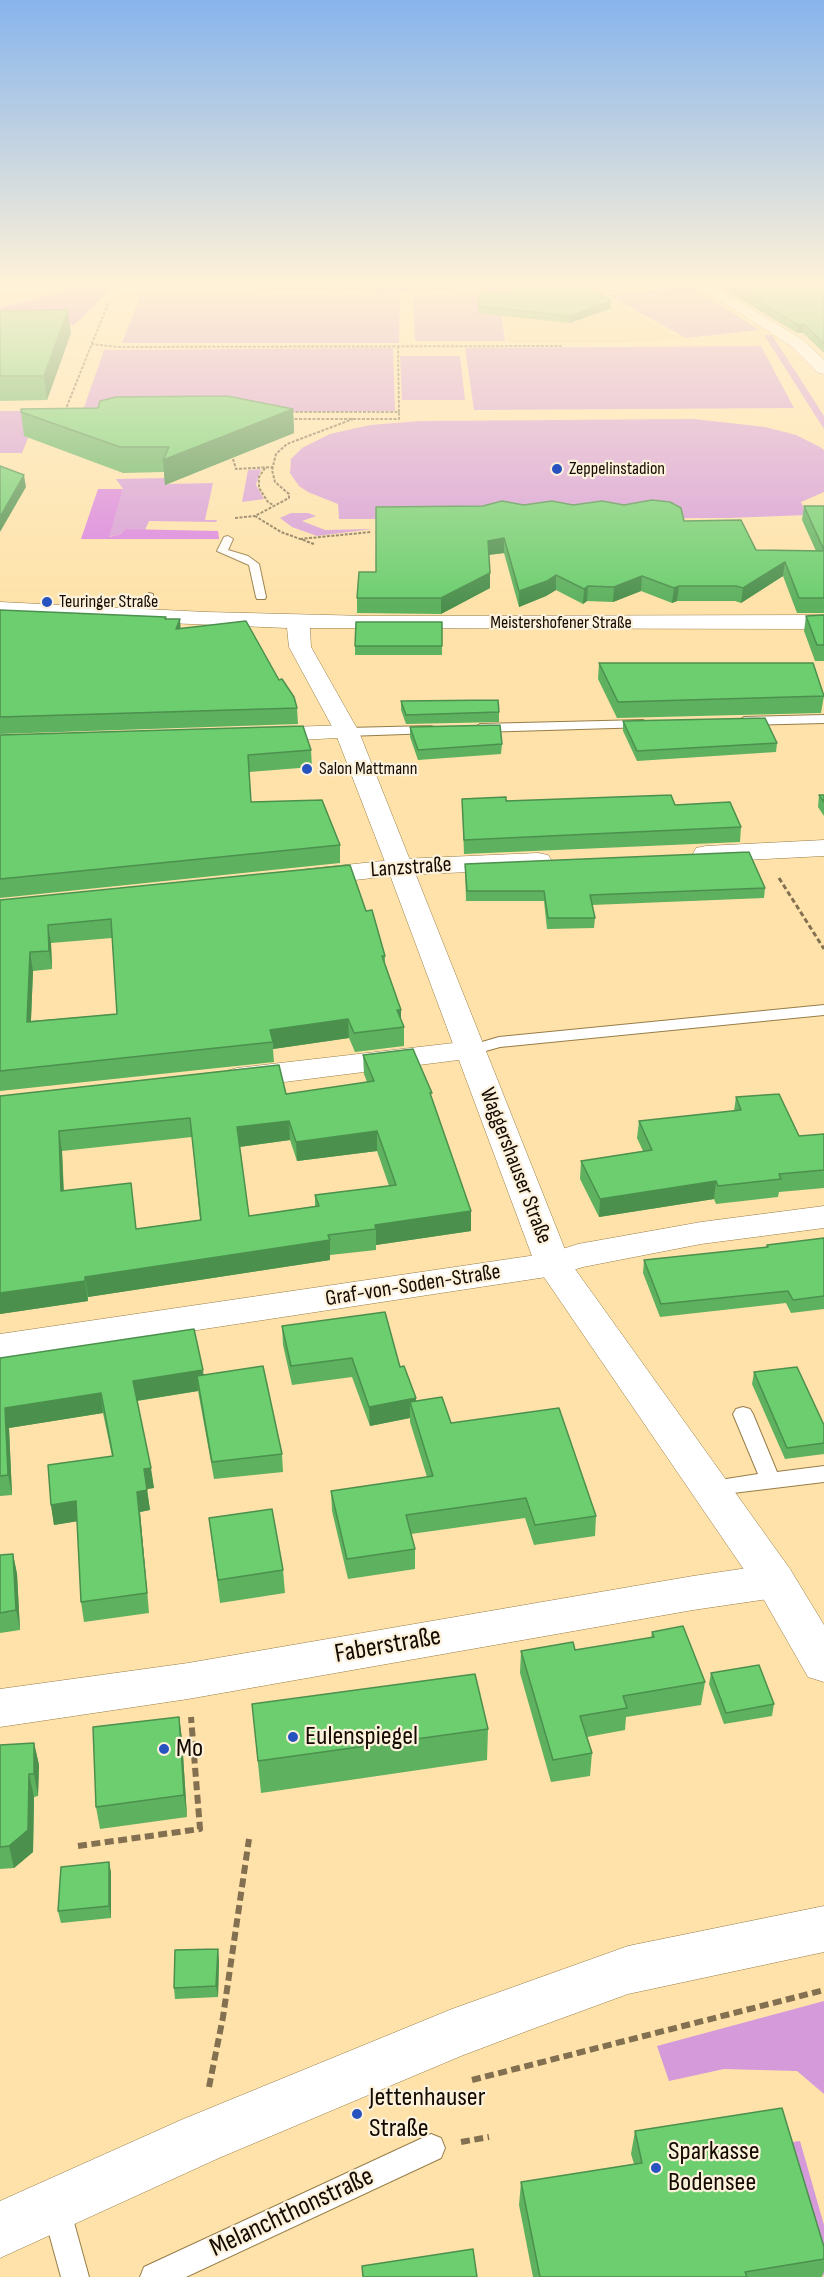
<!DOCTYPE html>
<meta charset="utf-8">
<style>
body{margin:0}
canvas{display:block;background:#fee2a9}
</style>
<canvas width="824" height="2277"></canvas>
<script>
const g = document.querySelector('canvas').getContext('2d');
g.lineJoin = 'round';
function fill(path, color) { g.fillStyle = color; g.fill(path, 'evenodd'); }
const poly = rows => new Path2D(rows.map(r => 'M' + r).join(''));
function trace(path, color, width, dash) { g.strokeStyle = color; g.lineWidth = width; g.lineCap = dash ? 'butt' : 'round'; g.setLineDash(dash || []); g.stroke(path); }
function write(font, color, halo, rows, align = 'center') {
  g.font = font + ' "Sofia Sans Condensed",sans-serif'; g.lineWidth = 4.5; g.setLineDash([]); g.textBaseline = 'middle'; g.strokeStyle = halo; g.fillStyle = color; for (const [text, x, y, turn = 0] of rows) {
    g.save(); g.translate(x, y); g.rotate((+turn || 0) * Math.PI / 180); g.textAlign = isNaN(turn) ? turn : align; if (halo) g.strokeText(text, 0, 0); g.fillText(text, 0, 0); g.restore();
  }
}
fill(poly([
 [596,296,604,296,680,338,630,343,510,343,501,306]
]), '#f6d696');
fill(poly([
 [679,287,693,287,759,330,686,338,608,295],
 [498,293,505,341,415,341,413,294],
 [141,294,400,294,399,343,122,343],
 [764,335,772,335,824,416,824,429],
 [761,346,794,408,474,410,465,348],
 [393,348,395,411,82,413,104,350],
 [400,356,460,356,465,400,402,400],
 [0,411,39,411,22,453,0,453],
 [694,419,765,427,796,435,820,447,824,450,824,492,801,502,807,515,729,518,339,519,338,504,308,492,299,486,290,473,291,459,302,448,330,434,370,425,420,421],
 [261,469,256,485,264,499,242,502,248,470],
 [166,478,165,484,213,483,205,520,217,520,216,522,149,521,145,530,125,529,121,534,108,537,123,489,116,479],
 [291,513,308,513,316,516,302,521,325,530,373,529,317,536,292,527,280,518],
 [824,2001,824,2094,797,2071,724,2069,669,2081,657,2046],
 [800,2141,824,2225,824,2277,785,2143]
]), '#d59ad9');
fill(poly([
 [78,287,114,287,74,325,0,326,0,308],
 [141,287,519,287,517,294,491,293,489,288,391,292],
 [98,489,123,489,109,537,121,534,125,529,218,531,219,539,81,539]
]), '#d881e0');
const lane = poly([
 [228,536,233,539,228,550,248,556,259,564,266,597,265,599,257,599,256,597,249,565,217,551,224,537,228,536],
 [149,593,153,594,153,598,132,617,124,617,124,613,149,593],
 [824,715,824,723,744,725,738,721,744,717,824,715],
 [643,720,649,724,647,727,480,732,474,728,480,724,643,720],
 [430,726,434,727,434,733,347,736,341,732,347,728,430,726],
 [824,1005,824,1015,500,1047,471,1055,463,1050,465,1047,499,1037,824,1005],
 [743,1407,750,1409,753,1414,777,1472,824,1466,824,1482,708,1496,701,1493,698,1488,701,1483,758,1474,733,1414,736,1409,743,1407],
 [431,2134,441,2138,445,2148,441,2158,186,2277,140,2277,144,2267,431,2134],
 [56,2194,66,2198,70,2208,89,2277,61,2277,42,2208,46,2198,56,2194]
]);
const street = poly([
 [699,287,716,287,803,340,824,360,824,374,818,373,791,346,699,287],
 [347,725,356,727,359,732,356,737,262,742,253,740,250,735,253,730,262,728,347,725],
 [824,840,824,856,706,862,696,860,693,854,696,848,706,846,824,840],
 [538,853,548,855,552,861,548,867,538,869,401,875,308,885,298,883,294,877,298,871,308,869,401,859,538,853],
 [471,1041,482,1043,487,1050,482,1057,237,1088,226,1085,221,1078,226,1071,237,1068,471,1041],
 [824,1206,824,1228,701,1244,583,1267,553,1276,0,1360,0,1334,550,1253,578,1244,701,1222,824,1206],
 [775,1564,790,1569,796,1581,790,1593,775,1598,693,1610,188,1699,0,1727,0,1689,188,1663,693,1576,775,1564]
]);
const secondary = poly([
 [0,602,206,612,368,616,824,615,824,629,310,628,311,647,359,732,570,1262,790,1569,824,1625,824,1682,808,1677,760,1593,535,1264,387,867,335,732,289,647,287,628,0,616,0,602],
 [824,1906,824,1952,628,1994,535,2028,461,2056,219,2158,0,2258,0,2201,181,2120,452,2009,628,1946,824,1906]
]);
trace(lane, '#977d48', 2);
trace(street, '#977d48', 1);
trace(secondary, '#977d48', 1);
trace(poly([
 [594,287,600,292,598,292],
 [600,292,647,287],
 [91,344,118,347,562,346],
 [65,411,109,301],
 [291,412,399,412,398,346],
 [290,419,399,419,399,412],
 [233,459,236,469,273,467],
 [265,468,259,477,259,488,268,502,275,506],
 [235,518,255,516],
 [300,539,371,532],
 [314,544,281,532,255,516,289,498,289,494,275,482,272,470,276,454,287,444,353,419]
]), '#827050', 2, [3, 1.5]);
trace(poly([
 [779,878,824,949]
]), '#827050', 3, [5, 3]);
trace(poly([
 [78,1846,200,1829,191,1717],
 [472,2080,824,1990],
 [209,2087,223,2017,249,1839],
 [461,2142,489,2137]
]), '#827050', 6, [9, 4.5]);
fill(lane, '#fff');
fill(street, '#fff');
fill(secondary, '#fff');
fill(poly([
 [720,287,824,287,824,353,803,333,797,333],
 [479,292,611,308,570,323,478,313],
 [0,311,71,333,47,400,0,401],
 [293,409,294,433,165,485,164,472,123,473,24,436,21,412],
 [524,505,684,521,756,550,816,551,802,520,804,506,824,506,824,613,797,613,783,576,741,603,735,601,677,601,672,603,641,591,613,602,587,601,583,604,556,590,546,596,519,607,504,553,489,555,490,573,490,588,441,614,357,613,357,598,376,572,483,506],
 [0,610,166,619,180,629,279,680,297,708,298,724,0,734],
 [824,615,824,661,815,661,804,631,806,616],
 [442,622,442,655,355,655,355,646],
 [599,663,824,696,821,713,617,718,598,679],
 [401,701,499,712,499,722,406,724,401,710],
 [623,721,777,743,776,752,637,761,623,731],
 [410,727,502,744,501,754,418,760,410,737],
 [0,735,311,750,312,767,249,772,251,802,340,845,340,863,0,898],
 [819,795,824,795,824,816,818,807],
 [462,799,675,805,741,827,740,842,464,854],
 [465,864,765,888,764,898,592,905,595,918,594,928,547,929,544,901,466,901],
 [0,900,366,911,385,956,385,966,401,1010,401,1020,404,1027,404,1046,355,1052,349,1038,273,1049,274,1062,0,1091],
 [112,938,117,1014,31,1021,33,971,52,969,51,943],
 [363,1055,432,1101,471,1231,376,1245,376,1250,330,1255,330,1260,88,1297,88,1301,0,1314,0,1096,286,1094,367,1082,364,1074],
 [192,1137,200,1220,136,1229,64,1191,62,1151],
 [290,1140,297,1161,377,1151,389,1186,315,1195,315,1206,249,1216,240,1147],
 [736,1097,799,1136,824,1134,824,1188,779,1192,778,1197,716,1204,714,1199,599,1217,580,1179,581,1161,643,1151,637,1138,639,1121,734,1111],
 [824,1238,824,1309,791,1313,786,1303,660,1317,643,1273,644,1260,766,1247,767,1245],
 [282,1326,400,1367,416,1398,416,1401,596,1516,595,1536,534,1545,525,1518,411,1534,415,1549,415,1569,348,1579,332,1511,331,1491,427,1477,410,1422,410,1418,370,1426,352,1377,292,1385,283,1345],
 [0,1358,204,1374,282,1454,283,1472,214,1479,198,1391,137,1401,154,1488,147,1489,150,1510,140,1512,149,1613,84,1622,81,1602,77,1521,54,1525,51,1505,112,1456,103,1413,9,1428,12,1495,0,1496],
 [754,1372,824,1425,824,1454,785,1459,752,1384],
 [209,1518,283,1570,285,1593,220,1603],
 [13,1554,17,1574,20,1630,0,1633,0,1555],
 [652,1632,705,1682,701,1705,626,1717,625,1730,587,1737,592,1753,590,1776,551,1782,520,1673,521,1651,575,1650,651,1638],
 [711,1673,774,1704,772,1716,724,1724,709,1684],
 [252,1704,488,1729,487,1760,261,1793],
 [179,1717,182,1739,187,1817,100,1829,96,1807],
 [34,1743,39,1765,38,1796,34,1797,33,1852,14,1868,0,1869,0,1745],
 [109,1862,111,1873,111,1918,61,1923,58,1911],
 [219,1960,218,1997,175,1999,174,1988],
 [635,2131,824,2247,824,2271,822,2277,533,2277,519,2205,521,2182,634,2164,631,2154]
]), '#5db15f');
fill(poly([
 [611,301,611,308,570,323,570,316],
 [68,310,71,333,47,400,44,376],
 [804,324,803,333,797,333,798,325],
 [293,409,294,433,165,485,163,460],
 [24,475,26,487,0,532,0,517],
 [504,538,504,553,487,555,488,541],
 [785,562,783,576,741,603,743,588],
 [490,573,490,588,441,614,441,598],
 [556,575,556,590,546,596,519,607,519,591],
 [642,576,641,591,613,602,614,587],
 [588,586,587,601,583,604,584,589],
 [679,586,677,601,672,603,674,588],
 [180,619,181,635,176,629],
 [48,925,51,943,52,969,49,951],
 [30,952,33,971,30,1041,27,1022],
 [397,1010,401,1010,401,1028],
 [348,1019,349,1038,273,1049,273,1042,270,1030],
 [289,1121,290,1140,238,1147,237,1127],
 [59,1131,62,1151,64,1211,61,1191],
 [377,1131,377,1151,297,1161,296,1142],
 [716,1181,714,1199,599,1217,600,1199],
 [471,1211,471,1231,376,1245,376,1229,375,1225],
 [330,1240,330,1260,88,1297,85,1277],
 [85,1281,88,1301,0,1314,0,1293],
 [203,1370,205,1390,197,1376,198,1391,135,1401,133,1381],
 [101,1393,103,1413,9,1428,12,1495,8,1475,5,1408],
 [416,1398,416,1417,410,1402,410,1418,370,1426,369,1407],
 [151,1468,154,1488,147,1489,144,1469],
 [147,1490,150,1510,140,1512,149,1613,137,1492],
 [76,1501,79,1521,54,1525,51,1505],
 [13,1554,17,1574,20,1630,16,1610],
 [179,1717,182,1739,187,1817,184,1795],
 [34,1743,39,1765,38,1796,34,1774],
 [29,1774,34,1797,33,1852,14,1868,9,1846],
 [109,1862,111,1873,111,1918,109,1906],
 [218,1949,219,1960,218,1997,216,1986]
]), '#4c904e');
const building = poly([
 [537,287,588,287,611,301,570,316,479,306,479,292,537,287],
 [735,287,824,287,824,344,804,324,798,325,735,287],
 [68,310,44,376,0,376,0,311,68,310],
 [227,396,293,409,163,460,169,447,120,447,21,412,21,409,98,408,100,401,116,397,227,396],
 [0,466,24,475,0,517,0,466],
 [652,500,670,502,681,508,684,521,741,520,756,550,824,551,824,598,799,598,785,562,743,588,736,586,679,586,674,588,642,576,614,587,588,586,584,589,556,575,547,581,519,591,504,538,488,541,490,573,441,598,357,598,359,572,376,572,376,507,483,506,502,501,524,505,552,501,573,505,602,501,624,505,652,500],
 [804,506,824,506,824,550,804,506],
 [0,610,166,617,165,619,180,619,176,629,246,621,279,680,282,679,294,697,297,708,0,717,0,610],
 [824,615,824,645,817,645,806,616,824,615],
 [356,622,442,622,442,646,355,646,356,622],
 [599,663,813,663,824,696,618,702,599,663],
 [498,700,499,712,406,715,401,701,498,700],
 [765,718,777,743,637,751,623,721,765,718],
 [500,725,502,744,418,750,410,727,500,725],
 [303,726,311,750,248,755,251,802,322,800,340,845,0,879,0,735,303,726],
 [671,795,675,805,730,802,741,827,464,840,462,799,506,797,506,801,671,795],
 [819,795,824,795,824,802,819,795],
 [749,852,765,888,590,895,595,918,548,918,544,891,467,891,465,864,749,852],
 [350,865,366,911,372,910,385,956,382,956,401,1010,397,1010,404,1027,354,1033,348,1019,270,1030,273,1042,0,1071,0,900,350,865],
 [111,919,117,1014,27,1022,30,952,49,951,48,925,111,919],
 [413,1049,432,1093,430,1093,471,1211,375,1225,376,1229,328,1235,330,1240,85,1277,85,1281,0,1293,0,1096,279,1065,286,1094,374,1081,363,1055,413,1049],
 [190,1118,201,1220,136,1229,131,1183,61,1191,59,1131,190,1118],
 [289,1121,296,1142,377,1131,396,1185,315,1195,319,1206,249,1216,237,1127,289,1121],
 [779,1094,799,1136,824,1134,824,1170,779,1174,781,1179,718,1186,716,1181,600,1199,581,1161,652,1150,639,1121,741,1110,736,1097,779,1094],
 [824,1238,824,1296,793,1300,788,1291,661,1304,644,1260,768,1247,767,1245,824,1238],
 [385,1312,400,1367,404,1366,416,1398,369,1407,352,1358,291,1366,282,1326,385,1312],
 [194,1329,203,1370,133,1381,151,1468,144,1469,147,1490,137,1492,147,1593,81,1602,76,1501,51,1505,48,1465,113,1456,101,1393,5,1408,8,1475,0,1476,0,1358,194,1329],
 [263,1366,282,1454,212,1462,197,1376,263,1366],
 [797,1367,824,1425,824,1443,787,1448,754,1372,797,1367],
 [442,1397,451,1423,559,1408,596,1516,535,1525,526,1498,406,1515,415,1549,347,1559,331,1491,433,1476,410,1402,442,1397],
 [272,1509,283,1570,218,1580,209,1518,272,1509],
 [13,1554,16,1610,0,1613,0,1555,13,1554],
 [683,1626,705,1682,623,1696,627,1708,580,1716,592,1753,553,1760,521,1651,573,1642,575,1650,654,1637,652,1632,683,1626],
 [759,1665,774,1704,726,1713,711,1673,759,1665],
 [475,1674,488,1729,258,1761,252,1704,475,1674],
 [179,1717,184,1795,96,1807,93,1727,179,1717],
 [34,1743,34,1774,29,1774,28,1830,9,1846,0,1847,0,1745,34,1743],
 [109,1862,109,1906,58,1911,61,1867,109,1862],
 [218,1949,216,1986,174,1988,175,1950,218,1949],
 [782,2108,824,2247,824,2259,745,2272,747,2277,540,2277,521,2182,642,2163,635,2131,782,2108],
 [473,2249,477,2277,363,2277,362,2266,473,2249]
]);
fill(building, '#6cce6f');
trace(building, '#4c904e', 1.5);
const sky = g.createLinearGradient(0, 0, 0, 606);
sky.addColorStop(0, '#87b4ec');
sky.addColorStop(0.47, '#fff2d8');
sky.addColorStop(1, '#fff2d800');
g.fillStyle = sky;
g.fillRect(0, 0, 824, 606);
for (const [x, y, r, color] of [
 [557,469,6,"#2753c1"],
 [47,602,6,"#2753c1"],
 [307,769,6,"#2753c1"],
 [293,1737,6,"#2753c1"],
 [164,1749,6,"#2753c1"],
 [357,2114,6,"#2753c1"],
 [656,2168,6,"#2753c1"]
]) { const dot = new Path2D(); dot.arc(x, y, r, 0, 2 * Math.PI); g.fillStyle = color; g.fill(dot); trace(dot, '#fcf1db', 2); }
write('18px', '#140a00', '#fcf1db', [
 ["Zeppelinstadion",569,469],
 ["Teuringer Straße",59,602],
 ["Salon Mattmann",319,769]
], 'left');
write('18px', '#140a00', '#fcf1db', [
 ["Meistershofener Straße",561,623]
]);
write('22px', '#140a00', '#fcf1db', [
 ["Lanzstraße",411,868,-4],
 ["Waggershauser Straße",515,1166,69],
 ["Graf-von-Soden-Straße",413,1286,-9]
]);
write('27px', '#140a00', '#fcf1db', [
 ["Faberstraße",388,1646,-10],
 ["Melanchthonstraße",292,2213,-25]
]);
write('27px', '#140a00', '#fcf1db', [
 ["Eulenspiegel",305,1737],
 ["Mo",176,1749],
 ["Jettenhauser",369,2098],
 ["Straße",369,2129],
 ["Sparkasse",668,2152],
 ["Bodensee",668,2183]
], 'left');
</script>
